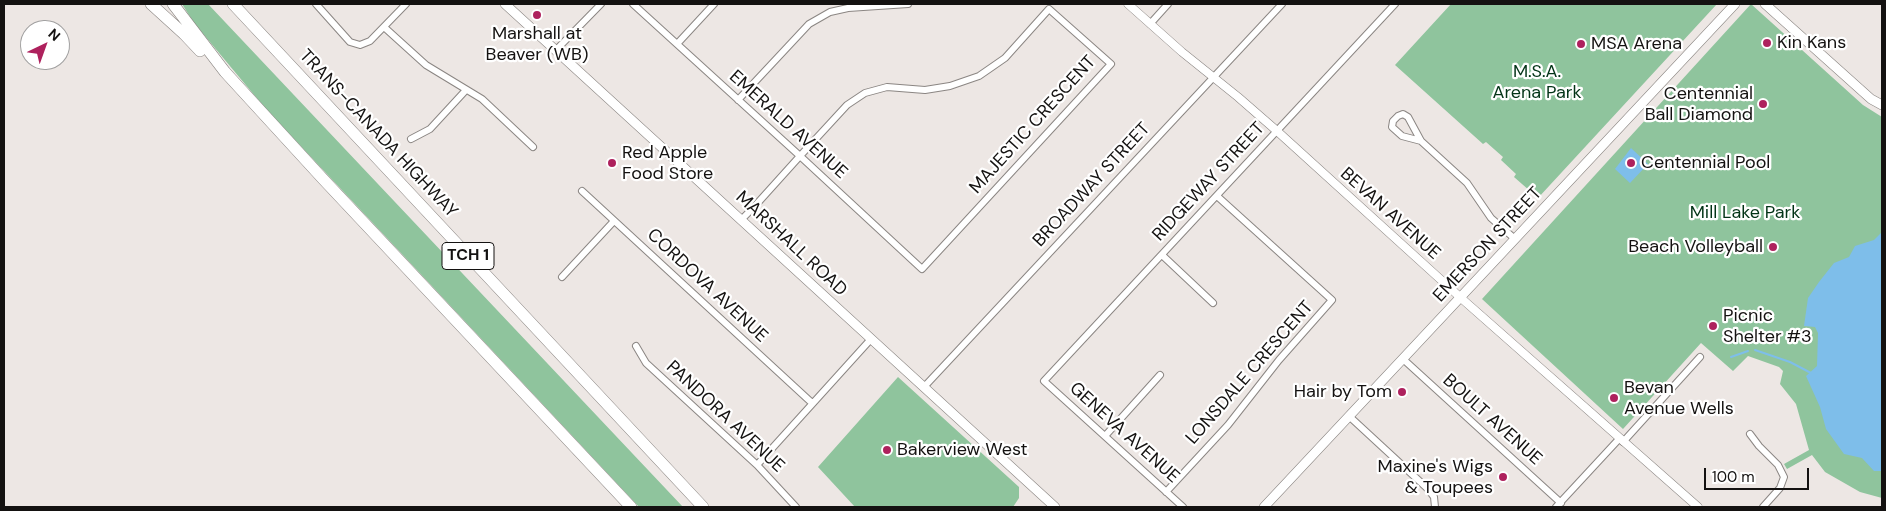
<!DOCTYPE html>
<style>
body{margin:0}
#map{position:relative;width:1886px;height:511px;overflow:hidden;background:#ede7e4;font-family:"DM Sans",sans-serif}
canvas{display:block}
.frame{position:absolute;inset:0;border:5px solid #141211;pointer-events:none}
.north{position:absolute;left:20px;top:20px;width:50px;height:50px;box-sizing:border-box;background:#fff;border:1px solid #a1a0a0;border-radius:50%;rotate:42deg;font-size:14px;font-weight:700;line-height:20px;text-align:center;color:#141211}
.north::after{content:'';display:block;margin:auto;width:18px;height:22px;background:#ae215d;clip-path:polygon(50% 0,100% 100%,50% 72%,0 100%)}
.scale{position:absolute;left:1704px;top:468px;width:105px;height:22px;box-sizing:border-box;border:2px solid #141211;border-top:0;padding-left:6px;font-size:15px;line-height:18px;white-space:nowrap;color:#141211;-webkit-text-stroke:4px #fff;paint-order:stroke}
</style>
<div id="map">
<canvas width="1886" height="511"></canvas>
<div class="frame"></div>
<div class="north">N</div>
<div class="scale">100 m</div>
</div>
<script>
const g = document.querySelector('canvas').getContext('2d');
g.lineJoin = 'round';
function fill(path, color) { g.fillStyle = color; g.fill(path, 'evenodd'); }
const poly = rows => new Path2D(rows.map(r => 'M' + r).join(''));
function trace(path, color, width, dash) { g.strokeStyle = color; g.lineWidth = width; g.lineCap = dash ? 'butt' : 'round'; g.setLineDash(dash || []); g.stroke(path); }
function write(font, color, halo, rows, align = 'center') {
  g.font = font + ' "DM Sans",sans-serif'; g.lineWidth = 4.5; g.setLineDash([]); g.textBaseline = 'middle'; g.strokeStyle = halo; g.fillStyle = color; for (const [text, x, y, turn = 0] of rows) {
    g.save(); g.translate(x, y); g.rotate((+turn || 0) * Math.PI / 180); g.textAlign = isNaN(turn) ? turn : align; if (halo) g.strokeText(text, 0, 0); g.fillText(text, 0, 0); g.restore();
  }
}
fill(poly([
 [182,4,208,4,683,507,639,507,265,108,194,23],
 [1451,4,1717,4,1538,198,1514,177,1516,174,1501,160,1503,157,1486,142,1483,144,1395,65],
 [1751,4,1863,105,1882,117,1882,498,1860,492,1825,472,1812,455,1787,469,1784,464,1809,450,1796,404,1780,384,1783,371,1779,367,1748,356,1733,371,1701,343,1623,429,1482,299],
 [898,377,1019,487,1019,498,1013,507,855,507,818,467]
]), '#8fc49d');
fill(poly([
 [1631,148,1648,164,1630,183,1615,169],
 [1882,232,1882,471,1874,471,1862,458,1844,454,1826,429,1820,407,1806,376,1817,366,1818,333,1815,327,1804,326,1808,298,1819,282,1834,263,1849,257,1855,246,1874,240]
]), '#7ebeea');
trace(poly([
 [1755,350,1790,362,1811,373],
 [1731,357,1748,351]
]), '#7ebeea', 2);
const minor = poly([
 [316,4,350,42,360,45,370,41,406,4],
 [633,4,800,156,922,269,1111,64,1049,9,1005,58,979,76,950,86,925,90,887,87,865,93,847,105,800,156,754,207,741,220],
 [1150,24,1168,4],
 [384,27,426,65,482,99,533,147],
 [677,44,714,4],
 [556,50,601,4],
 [738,100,809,24,830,12,848,8,908,4],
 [411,139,430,129,466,90],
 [1421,141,1402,136,1392,127,1393,121,1398,116,1403,114,1408,117,1421,141,1467,183,1491,218,1515,239],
 [582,191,812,403],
 [1162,255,1213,303],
 [562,277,614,221],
 [636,346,646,363,757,465,796,507],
 [1403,359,1561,503],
 [924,387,1282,4],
 [1350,417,1428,489,1434,497,1435,507],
 [1750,434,1759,446,1778,465,1784,477,1780,488,1763,507],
 [1105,436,1160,375],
 [1623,442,1700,357],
 [757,465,871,339],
 [1166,492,1228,425,1279,360,1332,300,1217,196],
 [1183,507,1044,381,1395,4],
 [1556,507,1619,439]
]);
const tertiary = poly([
 [1128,4,1182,52,1238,97,1277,131,1461,298,1698,507]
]);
const secondary = poly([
 [505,4,1055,507],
 [1765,4,1871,99,1882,105],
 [1264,507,1735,4]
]);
const motorway = poly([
 [151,4,184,34,200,51],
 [173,4,225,72,323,179,631,507],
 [233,4,703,507]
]);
trace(minor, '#8b8683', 8);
trace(tertiary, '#8b8683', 9);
trace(secondary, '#8b8683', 10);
trace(motorway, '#8b8683', 12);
trace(minor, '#fff', 6);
trace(tertiary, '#fff', 8);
trace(secondary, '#fff', 9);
trace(motorway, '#fff', 11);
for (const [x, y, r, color] of [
 [537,15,5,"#ae215d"],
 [1767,43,5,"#ae215d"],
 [1581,44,5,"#ae215d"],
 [1763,104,5,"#ae215d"],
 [612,163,5,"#ae215d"],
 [1631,163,5,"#ae215d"],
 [1773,247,5,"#ae215d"],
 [1713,326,5,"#ae215d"],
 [1402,392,5,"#ae215d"],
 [1614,398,5,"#ae215d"],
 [887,450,5,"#ae215d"],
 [1503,477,5,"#ae215d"]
]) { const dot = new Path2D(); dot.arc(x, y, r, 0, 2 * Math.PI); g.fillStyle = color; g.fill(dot); trace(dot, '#fff', 2); }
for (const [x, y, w] of [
 [468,256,52]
]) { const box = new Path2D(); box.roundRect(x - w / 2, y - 13.5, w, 27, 4); g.fillStyle = '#fff'; g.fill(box); trace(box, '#141211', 1); }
write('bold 16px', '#141211', null, [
 ["TCH 1",468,256]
]);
write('18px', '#141211', '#fff', [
 ["Marshall at",537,34,"center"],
 ["Beaver (WB)",537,55,"center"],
 ["Kin Kans",1777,43],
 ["MSA Arena",1591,44],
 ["Centennial",1753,94,"right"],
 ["Ball Diamond",1753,115,"right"],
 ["Red Apple",622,153],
 ["Food Store",622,174],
 ["Centennial Pool",1641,163],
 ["Beach Volleyball",1763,247,"right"],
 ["Picnic",1723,316],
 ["Shelter #3",1723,337],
 ["Bevan",1624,388],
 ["Avenue Wells",1624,409],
 ["Hair by Tom",1392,392,"right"],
 ["Bakerview West",897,450],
 ["Maxine's Wigs",1493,467,"right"],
 ["& Toupees",1493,488,"right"]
], 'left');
write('18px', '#023316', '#fff', [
 ["M.S.A.",1537,72],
 ["Arena Park",1537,93],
 ["Mill Lake Park",1745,213]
]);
write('18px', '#141211', '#fff', [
 ["EMERALD AVENUE",788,125,42],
 ["MAJESTIC CRESCENT",1033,125,-48],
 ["TRANS-CANADA HIGHWAY",378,134,47],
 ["RIDGEWAY STREET",1209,182,-47],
 ["BROADWAY STREET",1092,185,-47],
 ["BEVAN AVENUE",1390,214,42],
 ["MARSHALL ROAD",791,244,43],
 ["EMERSON STREET",1488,245,-47],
 ["CORDOVA AVENUE",707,286,43],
 ["LONSDALE CRESCENT",1250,373,-49],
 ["PANDORA AVENUE",725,417,43],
 ["BOULT AVENUE",1492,420,42],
 ["GENEVA AVENUE",1124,433,42]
]);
</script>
